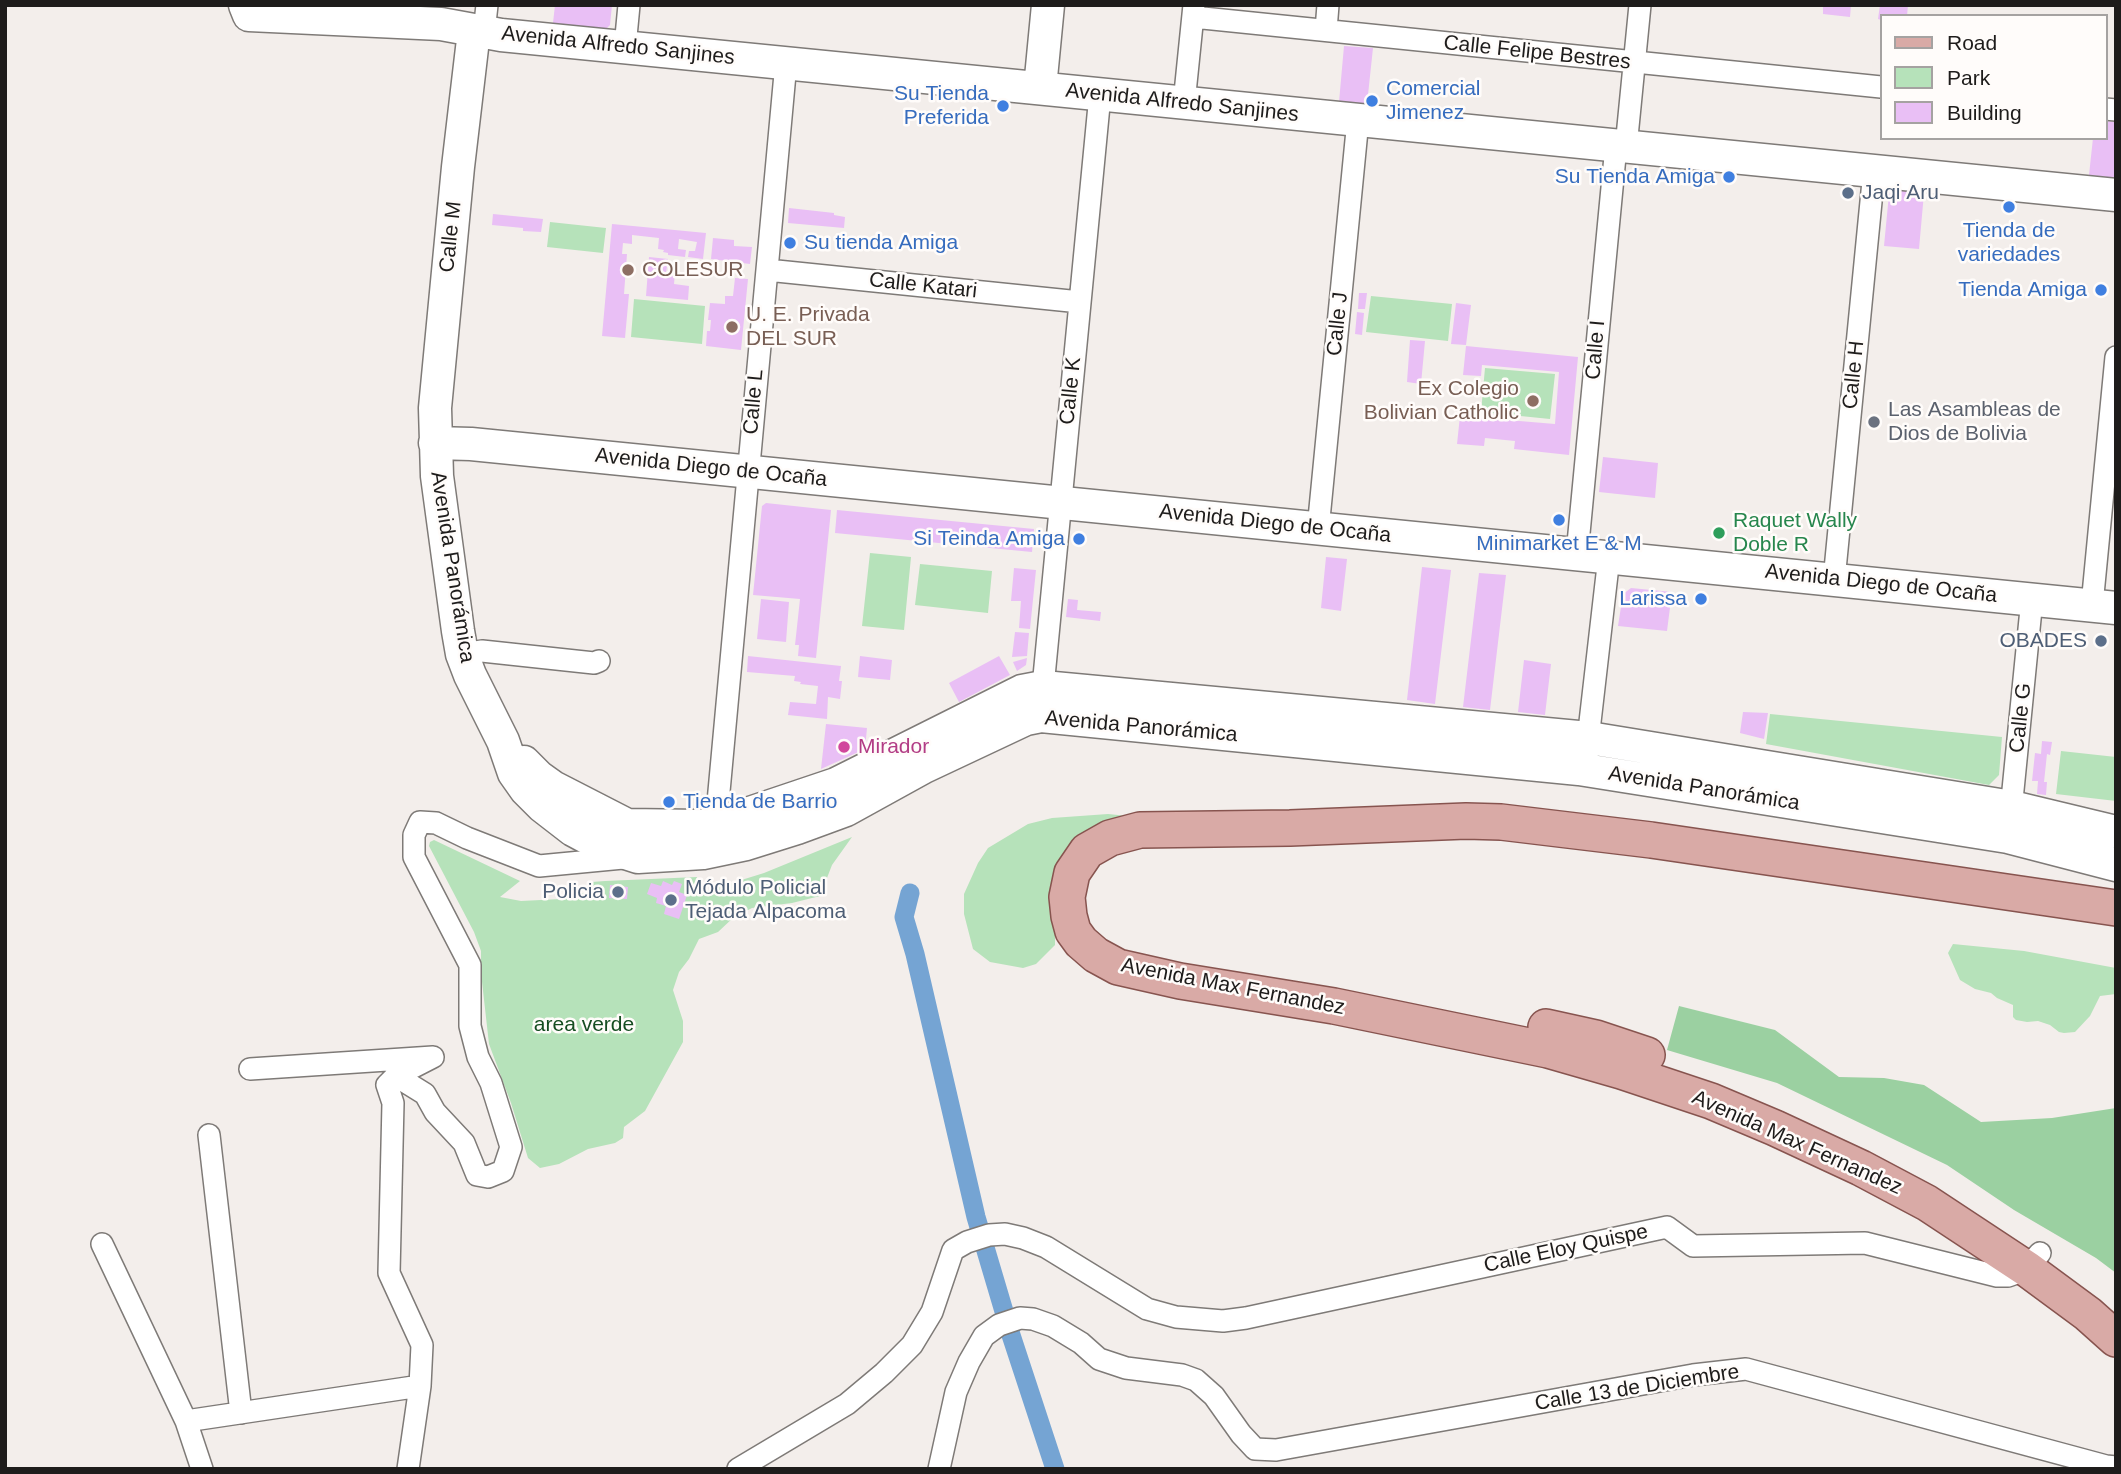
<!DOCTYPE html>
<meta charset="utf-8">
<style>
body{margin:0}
#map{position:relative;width:2121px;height:1474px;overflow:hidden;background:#f3eeeb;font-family:Arial,sans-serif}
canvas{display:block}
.frame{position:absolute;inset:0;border:7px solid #1e1c1b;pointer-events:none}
.legend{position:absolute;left:1880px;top:14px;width:228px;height:126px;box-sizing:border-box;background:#fffcfa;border:2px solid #a5a2a1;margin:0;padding:9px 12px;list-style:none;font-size:21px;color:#1e1c1b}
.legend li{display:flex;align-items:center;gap:14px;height:35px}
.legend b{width:35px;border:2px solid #a5a2a1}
</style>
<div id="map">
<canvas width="2121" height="1474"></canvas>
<div class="frame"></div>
<ul class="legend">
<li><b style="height:9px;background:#d9aaa6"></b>Road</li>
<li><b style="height:19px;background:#b6e2ba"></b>Park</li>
<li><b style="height:19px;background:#e9bff5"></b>Building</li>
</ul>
</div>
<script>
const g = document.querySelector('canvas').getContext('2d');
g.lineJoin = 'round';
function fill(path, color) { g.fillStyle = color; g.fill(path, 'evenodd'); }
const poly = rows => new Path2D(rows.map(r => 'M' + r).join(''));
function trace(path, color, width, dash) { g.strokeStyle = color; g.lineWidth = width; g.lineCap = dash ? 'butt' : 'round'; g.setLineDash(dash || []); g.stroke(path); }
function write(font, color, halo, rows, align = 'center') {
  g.font = font + ' Arial,sans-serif'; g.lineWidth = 5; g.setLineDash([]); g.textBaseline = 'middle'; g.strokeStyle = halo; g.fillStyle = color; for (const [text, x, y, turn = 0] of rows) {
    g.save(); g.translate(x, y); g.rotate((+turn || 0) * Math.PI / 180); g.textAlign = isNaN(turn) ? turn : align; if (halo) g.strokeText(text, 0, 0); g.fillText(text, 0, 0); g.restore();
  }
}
fill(poly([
 [550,222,606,228,603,253,547,247],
 [1371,296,1452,304,1448,341,1366,332],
 [634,299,705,306,702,344,631,337],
 [1485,368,1555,374,1550,419,1481,412],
 [870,553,911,557,904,630,862,626],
 [920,564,992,571,988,613,915,605],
 [1770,714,2002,737,1999,775,1989,785,1766,744],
 [2061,751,2116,757,2116,801,2056,794],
 [1108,814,1128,816,1110,838,1055,929,1055,945,1036,964,1023,968,990,962,973,949,964,914,964,894,978,863,988,848,1028,824,1052,818],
 [852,837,832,865,820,896,792,903,752,908,734,917,718,932,699,939,689,959,679,972,673,990,683,1021,683,1042,645,1111,624,1127,623,1138,615,1143,588,1149,559,1164,540,1168,528,1158,511,1103,489,1044,481,973,481,951,474,932,429,846,430,842,434,840,520,881,500,897,521,901,561,899,579,893,590,893,592,882,605,881,697,877,693,892,706,891,764,873],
 [1953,944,2024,951,2116,968,2116,994,2100,996,2090,1016,2075,1032,2064,1033,2059,1032,2050,1025,2038,1021,2027,1022,2016,1020,2013,1017,2013,1005,1997,998,1991,993,1975,989,1960,980,1948,953]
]), '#b6e2ba');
fill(poly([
 [1679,1006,1775,1030,1839,1077,1884,1078,1924,1085,1981,1122,2052,1118,2116,1108,2116,1273,2096,1258,2014,1210,1947,1165,1777,1083,1667,1050]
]), '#9bd0a1');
trace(poly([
 [910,893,904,917,915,954,976,1217,1011,1335,1055,1469]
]), '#75a4d3', 19);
fill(poly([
 [555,5,612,5,610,25,606,29,553,23],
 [1823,5,1851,5,1850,17,1823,14],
 [1880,5,1908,5,1907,16,1881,16,1881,20,1878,19],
 [1344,46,1373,48,1367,104,1339,102],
 [2105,121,2116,122,2116,178,2089,175,2093,138,2105,138],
 [1895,190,1924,193,1919,249,1884,246,1889,194],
 [789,208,834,213,834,215,845,217,844,228,788,223],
 [493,214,543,219,541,232,523,231,523,228,492,225],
 [612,224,706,233,703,259,688,257,689,251,695,251,697,242,679,239,678,249,686,250,685,257,668,255,668,253,663,252,664,250,658,249,659,238,632,235,632,244,623,243,622,254,627,254,624,294,629,294,625,338,602,336],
 [713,238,734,240,734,246,752,247,750,264,711,259],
 [649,257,668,259,666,273,675,273,674,284,689,286,688,300,646,296],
 [735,278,748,279,741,350,706,346,707,331,710,331,711,320,708,320,710,303,725,304,725,296,733,296],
 [1359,293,1367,293,1365,309,1358,309],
 [1456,303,1471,305,1466,345,1451,344],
 [1357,312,1364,313,1362,335,1355,334],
 [1410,340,1425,341,1421,384,1407,382],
 [1466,346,1578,357,1569,455,1514,449,1515,441,1485,438,1484,446,1457,444,1460,416,1555,424,1559,372,1482,365,1481,376,1463,375],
 [1603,457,1658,463,1655,498,1599,492],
 [766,503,831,510,816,658,798,656,799,645,795,645,800,599,753,595,762,506],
 [837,510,1034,529,1032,552,835,533],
 [1326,557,1347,559,1341,611,1321,608],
 [1422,567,1451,570,1435,704,1407,700],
 [1014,568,1036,570,1030,629,1019,628,1021,601,1011,601],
 [1479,573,1506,575,1490,710,1463,707],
 [1631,588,1672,592,1667,631,1618,626,1623,594],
 [761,599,789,602,786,642,757,639],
 [1068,599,1078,600,1077,610,1101,612,1100,621,1066,617],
 [1015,632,1029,633,1027,656,1012,657],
 [748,656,841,666,839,681,842,681,840,699,828,697,827,719,788,715,790,702,816,704,818,686,800,684,801,682,794,681,795,676,747,672],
 [860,656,892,660,890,680,858,677],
 [999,656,1010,675,959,702,949,683],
 [1027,658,1026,665,1017,671,1013,662],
 [1524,660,1551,664,1545,715,1518,712],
 [1743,712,1768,713,1764,739,1740,733],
 [826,724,867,728,865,749,821,769],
 [2042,741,2052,742,2050,755,2047,754,2044,782,2047,782,2046,795,2037,794,2038,781,2032,781,2035,753,2041,754],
 [663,881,672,885,674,881,682,884,679,892,687,895,679,919,664,914,666,906,656,903,657,898,647,894,651,883,661,886],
 [610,885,628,887,627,899,609,898]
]), '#e9bff5');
const street = poly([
 [1193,17,1881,87],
 [1326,30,1328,5],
 [484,32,487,5],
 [625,47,629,5],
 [1184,103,1194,5],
 [2105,109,2116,110],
 [1626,147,1640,5],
 [767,270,1080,302],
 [1318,529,1358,120],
 [1577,554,1616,146],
 [1834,580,1874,171],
 [2092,605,2116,357],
 [462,654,482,651,594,663,599,661],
 [1043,687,1100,95],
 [1589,750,1590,722,1609,557],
 [2010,820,2032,599],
 [716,824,786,63],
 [250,1069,433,1057,396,1076],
 [209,1135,241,1413],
 [102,1244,186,1421,202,1469],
 [186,1421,420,1386],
 [408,1469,420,1386,422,1345,389,1273,393,1103,387,1085,396,1076,425,1094,435,1112,464,1143,477,1175,488,1177,503,1171,511,1147,491,1083,478,1057,470,1026,470,965,414,857,414,835,420,822,436,823,467,838,539,866,623,858],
 [738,1469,847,1404,884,1373,912,1345,932,1312,953,1250,967,1242,989,1235,1005,1234,1023,1238,1046,1247,1147,1309,1176,1317,1223,1321,1246,1318,1667,1227,1693,1246,1865,1243,1997,1276,2008,1276,2025,1270,2040,1253],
 [939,1469,956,1392,969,1362,984,1336,999,1325,1020,1318,1033,1319,1053,1326,1081,1343,1099,1359,1126,1368,1182,1375,1196,1380,1214,1396,1241,1434,1255,1449,1276,1450,1693,1375,1746,1369,2106,1466,2116,1467]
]);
const secondary = poly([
 [245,5,249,15,441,24,501,35,2116,195],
 [474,31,458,167,435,408,437,476,458,631,462,654,470,675,503,741,514,773,526,790,542,806,573,830,601,845,638,857,703,853,746,844,797,828,846,810,924,767,1026,719,1041,716,1579,769,2008,837,2116,865],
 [1040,88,1048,5],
 [435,443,471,444,2116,608],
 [524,762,539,777,553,787,627,825,701,826,735,818,836,784,1022,691,1043,687,1589,738,2012,807,2116,832]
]);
const primary = poly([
 [2116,908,1651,840,1501,822,1466,821,1290,828,1140,830,1110,838,1087,851,1072,873,1067,897,1069,916,1073,931,1081,942,1096,955,1118,967,1180,981,1334,1006,1548,1050,1621,1071,1711,1101,1775,1128,1861,1168,1927,1203,2027,1269,2088,1314,2116,1339],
 [1546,1027,1596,1038,1647,1055]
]);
trace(street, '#7e7a77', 24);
trace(secondary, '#7e7a77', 35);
trace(primary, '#87544f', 38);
trace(street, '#fff', 21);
trace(secondary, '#fff', 32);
trace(primary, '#d9aaa6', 35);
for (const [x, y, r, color] of [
 [1372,101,7,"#3f7fe0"],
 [1003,106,7,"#3f7fe0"],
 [1729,177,7,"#3f7fe0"],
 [1848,193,7,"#5c6f8a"],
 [2009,207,7,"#3f7fe0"],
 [790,243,7,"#3f7fe0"],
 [628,270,7,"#8d6e63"],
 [2101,290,7,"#3f7fe0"],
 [732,327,7,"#8d6e63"],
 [1533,401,7,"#8d6e63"],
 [1874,422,7,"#6b7280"],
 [1559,520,7,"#3f7fe0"],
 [1719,533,7,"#2e9e5b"],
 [1079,539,7,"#3f7fe0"],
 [1701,599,7,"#3f7fe0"],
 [2101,641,7,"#5c6f8a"],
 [844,747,7,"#d1479c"],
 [669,802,7,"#3f7fe0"],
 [618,892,7,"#5c6f8a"],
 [671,900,7,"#5c6f8a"]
]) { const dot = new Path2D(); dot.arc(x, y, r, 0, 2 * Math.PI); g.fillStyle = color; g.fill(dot); trace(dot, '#fffcfa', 2.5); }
write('21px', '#1e1c1b', '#fffcfa', [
 ["Avenida Alfredo Sanjines",618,46,6],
 ["Calle Felipe Bestres",1537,53,6],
 ["Avenida Alfredo Sanjines",1182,103,6],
 ["Calle M",451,237,-84],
 ["Calle Katari",923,286,6],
 ["Calle J",1338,324,-84],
 ["Calle I",1596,350,-85],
 ["Calle H",1854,375,-84],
 ["Calle K",1071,391,-84],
 ["Calle L",754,402,-85],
 ["Avenida Diego de Ocaña",711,468,6],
 ["Avenida Diego de Ocaña",1275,524,6],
 ["Avenida Panorámica",452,567,81],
 ["Avenida Diego de Ocaña",1881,584,6],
 ["Calle G",2021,718,-84],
 ["Avenida Panorámica",1141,727,5],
 ["Avenida Panorámica",1704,789,9],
 ["Avenida Max Fernandez",1233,987,11],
 ["Avenida Max Fernandez",1797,1143,24],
 ["Calle Eloy Quispe",1566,1249,-12],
 ["Calle 13 de Diciembre",1637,1388,-9]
]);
write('21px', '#366cbe', '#fffcfa', [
 ["Comercial",1386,89,"left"],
 ["Jimenez",1386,113,"left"],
 ["Su Tienda",989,94],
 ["Preferida",989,118],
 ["Su Tienda Amiga",1715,177],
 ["Tienda de",2009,231,"center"],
 ["variedades",2009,255,"center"],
 ["Su tienda Amiga",804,243,"left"],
 ["Tienda Amiga",2087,290],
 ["Si Teinda Amiga",1065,539],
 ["Minimarket E & M",1559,544,"center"],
 ["Larissa",1687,599],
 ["Tienda de Barrio",683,802,"left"]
], 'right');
write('21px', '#4e5e75', '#fffcfa', [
 ["Jaqi Aru",1862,193],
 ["OBADES",2087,641,"right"],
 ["Módulo Policial",685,888],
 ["Tejada Alpacoma",685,912],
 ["Policia",604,892,"right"]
], 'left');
write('21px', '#785e54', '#fffcfa', [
 ["COLESUR",642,270],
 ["U. E. Privada",746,315],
 ["DEL SUR",746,339],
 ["Ex Colegio",1519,389,"right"],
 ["Bolivian Catholic",1519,413,"right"]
], 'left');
write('21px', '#5b616d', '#fffcfa', [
 ["Las Asambleas de",1888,410],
 ["Dios de Bolivia",1888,434]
], 'left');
write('21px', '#27864d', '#fffcfa', [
 ["Raquet Wally",1733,521],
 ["Doble R",1733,545]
], 'left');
write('21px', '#b23c85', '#fffcfa', [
 ["Mirador",858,747]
], 'left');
write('21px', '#154d21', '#fffcfa', [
 ["area verde",584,1025]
]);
</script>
